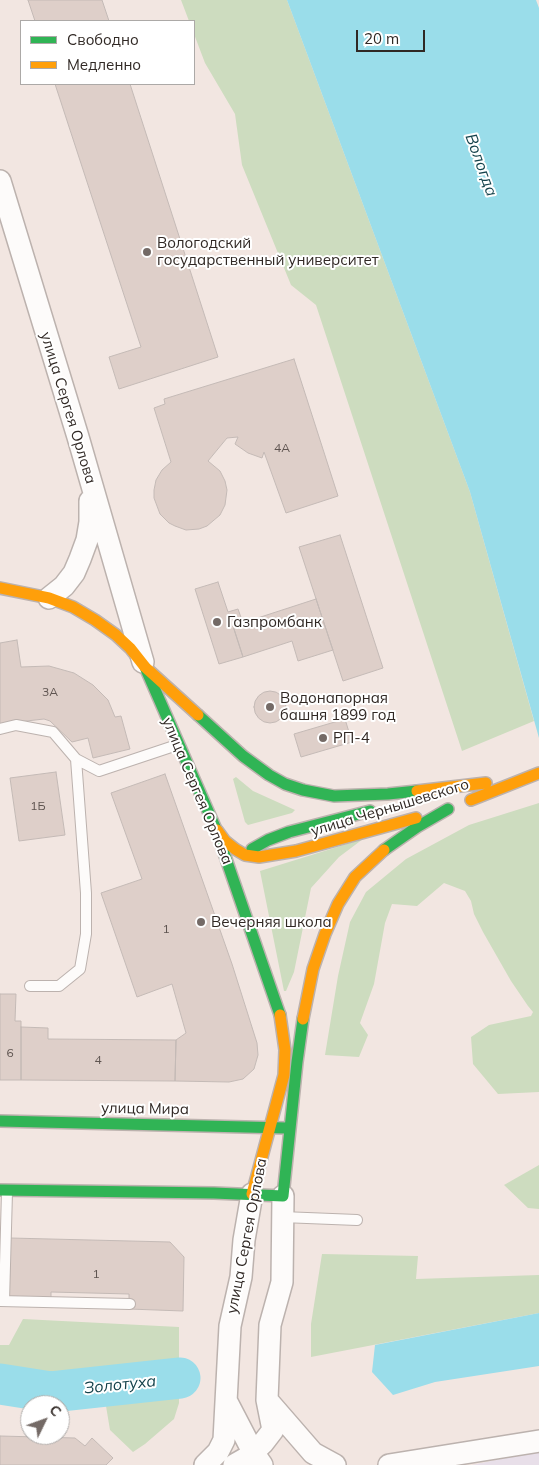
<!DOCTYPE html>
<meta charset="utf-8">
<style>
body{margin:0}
#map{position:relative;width:539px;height:1465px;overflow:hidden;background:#f2e6e1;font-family:Mulish,sans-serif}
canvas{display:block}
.legend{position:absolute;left:20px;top:20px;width:175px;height:65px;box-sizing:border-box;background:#fff;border:1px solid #aca9a7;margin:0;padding:6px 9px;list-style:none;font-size:15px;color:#302824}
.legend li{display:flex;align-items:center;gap:10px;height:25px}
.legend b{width:25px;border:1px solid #aca9a7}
.north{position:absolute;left:20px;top:1395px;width:50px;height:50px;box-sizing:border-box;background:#fff;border:1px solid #aca9a7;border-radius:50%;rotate:48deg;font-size:14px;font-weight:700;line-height:20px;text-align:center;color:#302824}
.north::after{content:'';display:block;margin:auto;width:18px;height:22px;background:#746a66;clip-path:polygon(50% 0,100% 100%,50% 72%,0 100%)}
.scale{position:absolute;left:356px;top:30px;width:69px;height:22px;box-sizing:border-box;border:2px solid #302824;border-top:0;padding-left:6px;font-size:15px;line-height:18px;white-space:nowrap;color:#302824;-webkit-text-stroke:4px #fff;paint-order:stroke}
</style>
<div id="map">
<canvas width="539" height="1465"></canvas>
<ul class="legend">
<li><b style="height:6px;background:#30b455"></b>Свободно</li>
<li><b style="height:6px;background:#ff9f0a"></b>Медленно</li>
</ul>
<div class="north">С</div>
<div class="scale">20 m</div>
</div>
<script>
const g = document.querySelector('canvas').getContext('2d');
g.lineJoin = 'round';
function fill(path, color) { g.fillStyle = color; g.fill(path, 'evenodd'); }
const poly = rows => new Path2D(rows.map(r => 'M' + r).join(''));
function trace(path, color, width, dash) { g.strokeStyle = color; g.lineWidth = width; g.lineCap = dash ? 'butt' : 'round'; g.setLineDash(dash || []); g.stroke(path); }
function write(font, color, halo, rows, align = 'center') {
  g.font = font + ' Mulish,sans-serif'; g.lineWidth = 4; g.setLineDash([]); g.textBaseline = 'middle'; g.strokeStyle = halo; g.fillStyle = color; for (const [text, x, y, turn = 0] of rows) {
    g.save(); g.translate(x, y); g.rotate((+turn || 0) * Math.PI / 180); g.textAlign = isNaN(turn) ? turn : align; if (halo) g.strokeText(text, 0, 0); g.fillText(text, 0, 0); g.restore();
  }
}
fill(poly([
 [539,1451,539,1465,472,1465]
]), '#e8dfe9');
fill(poly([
 [181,0,287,0,470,492,534,721,462,751,316,305,291,285,242,165,235,114,205,63,194,34,194,21,189,21],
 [236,777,253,791,295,810,292,813,248,825,245,822,233,779],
 [539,803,539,1092,498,1094,473,1064,471,1037,489,1025,531,1016,533,1012,528,1006,511,981,483,932,474,914,471,901,465,891,444,883,417,906,392,904,385,923,374,984,360,1023,368,1035,359,1057,325,1055,338,976,350,922,366,892,406,859,469,825],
 [363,839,339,857,311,888,294,972,286,991,284,991,260,871],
 [539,1165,539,1209,528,1208,504,1185],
 [322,1254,418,1256,416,1279,539,1275,539,1313,311,1357,311,1324],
 [23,1319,179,1327,179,1403,174,1419,145,1444,133,1452,110,1430,106,1406,71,1400,0,1398,0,1345,9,1345]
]), '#cddcbf');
fill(poly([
 [287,0,536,0,539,8,539,738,470,492],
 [539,1313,539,1366,435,1382,393,1395,372,1372,375,1345]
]), '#9addea');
trace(poly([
 [0,1384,51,1392,180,1378]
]), '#9addea', 41);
const building = poly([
 [28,0,102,0,109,21,35,21,28,0],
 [55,84,130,84,218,357,119,389,109,357,141,347,55,84],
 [294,359,338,496,286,513,264,452,262,458,248,453,235,444,238,437,227,438,208,461,220,471,225,481,227,490,225,505,220,515,207,526,199,529,186,530,175,526,169,523,160,514,154,498,154,490,156,480,162,470,171,462,154,408,165,404,164,399,294,359],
 [340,535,383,668,343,681,299,547,340,535],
 [218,582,228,612,238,609,243,623,233,626,243,657,219,664,195,589,218,582],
 [316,599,333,650,298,661,292,641,243,657,233,626,316,599],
 [17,640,21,667,49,666,74,673,93,685,108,700,115,717,121,716,130,749,93,758,88,738,72,742,50,721,44,719,0,724,0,643,17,640],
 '254 707a16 16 0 1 1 32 0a16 16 0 1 1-32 0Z',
 [345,719,352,742,301,757,294,734,345,719],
 [56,772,65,835,19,841,10,778,56,772],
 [165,774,232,964,257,1043,258,1055,254,1069,243,1079,229,1082,175,1081,176,1040,186,1033,172,984,137,997,101,893,142,879,111,793,165,774],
 [0,994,16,994,15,1021,21,1021,21,1080,0,1080,0,994],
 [21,1027,48,1028,48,1039,176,1040,175,1081,21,1080,21,1027],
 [10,1238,170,1242,184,1257,183,1311,129,1309,129,1294,51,1292,51,1299,8,1298,10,1238],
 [0,1436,75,1438,85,1446,92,1438,113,1458,106,1465,0,1465,0,1436]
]);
fill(building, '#decfc9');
trace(building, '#c4bab6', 1);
const lane = poly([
 [0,729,16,725,53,732,76,759,99,771,177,745],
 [30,986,59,986,80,969,86,934,86,893,76,759],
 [282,1217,357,1220],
 [0,1301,130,1304],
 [4,1301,7,1192]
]);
const street = poly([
 [0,181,78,437,143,662],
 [49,598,64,586,74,573,80,559,87,540,90,522,90,501],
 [267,1400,313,1453,335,1465],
 [227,1402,253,1452,262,1465],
 [205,1465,218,1452,224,1440,230,1326,241,1277,244,1240,252,1194],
 [234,1465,248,1457,263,1443,273,1430,267,1400,270,1325,282,1282,283,1196],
 [389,1465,539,1441]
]);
const fast = poly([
 [145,667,215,827,280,1015],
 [198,715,243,756,269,775,285,784,303,790,334,796,388,794,417,791],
 [252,849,268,840,289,832,370,811],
 [384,850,417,827,448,809],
 [0,1121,286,1128],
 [0,1190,214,1193,283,1196,297,1062,303,1019]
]);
const slow = poly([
 [0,588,49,598,73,607,95,620,116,635,130,648,145,667,198,715],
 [417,791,486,783],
 [471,800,539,773],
 [217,830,225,841,235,849,245,855,259,857,296,851,416,818],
 [303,1019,313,969,325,934,338,904,355,877,384,850],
 [252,1194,284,1075,285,1050,280,1015]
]);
trace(lane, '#bcb2ae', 12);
trace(street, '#bcb2ae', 24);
trace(fast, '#bcb2ae', 14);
trace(slow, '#bcb2ae', 14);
trace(lane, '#fdfbfa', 10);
trace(street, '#fdfbfa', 21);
trace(fast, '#30b455', 11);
trace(slow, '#ff9f0a', 11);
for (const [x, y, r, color] of [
 [147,252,5,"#746a66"],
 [217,622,5,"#746a66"],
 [270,707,5,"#746a66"],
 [323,738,5,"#746a66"],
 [201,922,5,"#746a66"]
]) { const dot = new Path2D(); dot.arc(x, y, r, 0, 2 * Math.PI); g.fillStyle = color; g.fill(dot); trace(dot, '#fff', 2); }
write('12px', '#5e5450', null, [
 ["4А",282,448],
 ["3А",50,692],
 ["1Б",38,806],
 ["1",166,929],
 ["6",10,1053],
 ["4",98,1060],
 ["1",96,1274]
]);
write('15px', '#302824', '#fff', [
 ["Вологодский",157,243],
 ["государственный университет",157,260],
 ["Газпромбанк",227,622],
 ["Водонапорная",280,698],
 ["башня 1899 год",280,715],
 ["РП-4",333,738],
 ["Вечерняя школа",211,922]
], 'left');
write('15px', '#302824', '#fff', [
 ["улица Сергея Орлова",68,408,73],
 ["улица Сергея Орлова",197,791,67],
 ["улица Чернышевского",390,808,-17],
 ["улица Мира",145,1109,1],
 ["улица Сергея Орлова",247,1236,-79]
]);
write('italic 16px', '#14424b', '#fff', [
 ["Вологда",481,165,70],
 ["Золотуха",120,1385,-6]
]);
</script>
